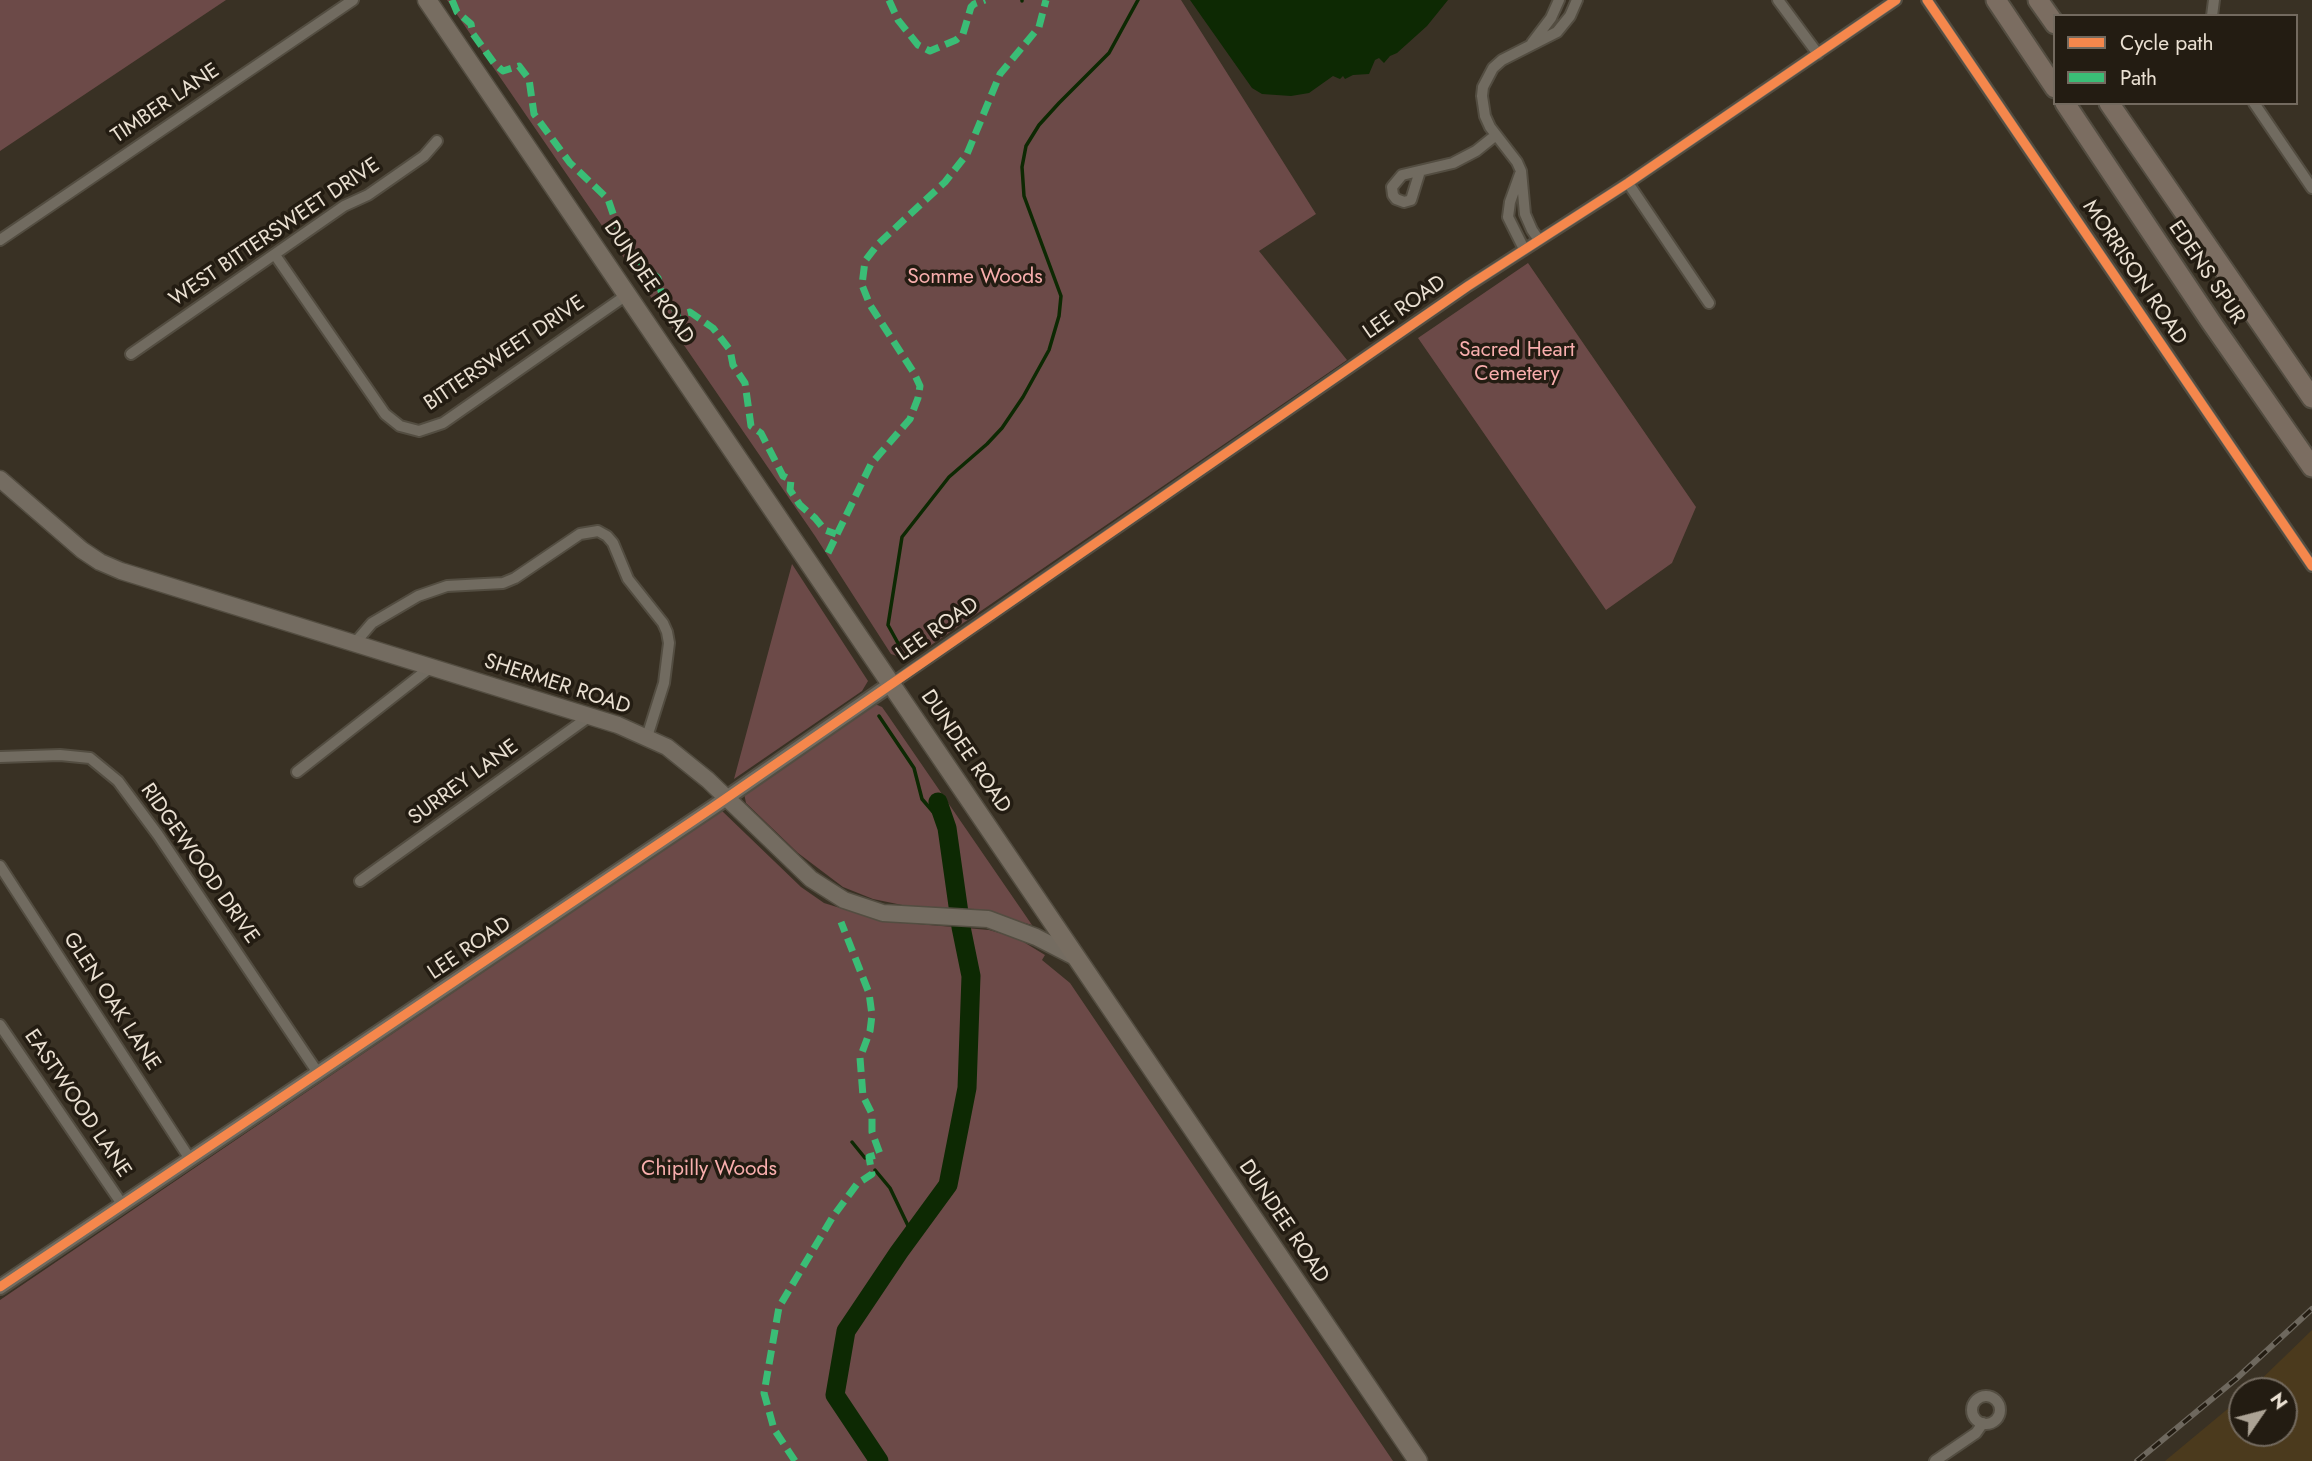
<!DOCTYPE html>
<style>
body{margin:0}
#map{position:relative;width:2312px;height:1461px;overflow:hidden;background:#393124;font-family:Jost,sans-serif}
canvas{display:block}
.legend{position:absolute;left:2053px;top:14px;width:245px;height:91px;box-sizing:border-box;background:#231c12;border:2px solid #736a5f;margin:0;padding:9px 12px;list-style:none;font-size:21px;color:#eae0d2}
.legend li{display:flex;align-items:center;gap:14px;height:35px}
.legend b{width:35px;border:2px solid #736a5f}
.north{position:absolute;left:2228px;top:1377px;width:70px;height:70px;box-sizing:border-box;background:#231c12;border:2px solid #736a5f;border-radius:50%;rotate:55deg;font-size:19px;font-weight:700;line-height:28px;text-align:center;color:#eae0d2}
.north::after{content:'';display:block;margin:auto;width:24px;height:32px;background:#aca395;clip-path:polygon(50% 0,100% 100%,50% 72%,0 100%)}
</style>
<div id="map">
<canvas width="2312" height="1461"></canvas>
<ul class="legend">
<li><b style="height:9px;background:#f5874c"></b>Cycle path</li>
<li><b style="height:9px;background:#3abd76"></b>Path</li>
</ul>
<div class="north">N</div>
</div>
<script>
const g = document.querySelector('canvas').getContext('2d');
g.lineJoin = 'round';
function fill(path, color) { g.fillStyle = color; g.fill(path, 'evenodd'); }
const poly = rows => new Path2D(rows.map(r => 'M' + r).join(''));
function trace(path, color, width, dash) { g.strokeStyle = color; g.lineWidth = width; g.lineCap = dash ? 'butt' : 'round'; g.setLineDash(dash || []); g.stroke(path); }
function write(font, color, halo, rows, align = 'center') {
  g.font = font + ' Jost,sans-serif'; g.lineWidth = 7; g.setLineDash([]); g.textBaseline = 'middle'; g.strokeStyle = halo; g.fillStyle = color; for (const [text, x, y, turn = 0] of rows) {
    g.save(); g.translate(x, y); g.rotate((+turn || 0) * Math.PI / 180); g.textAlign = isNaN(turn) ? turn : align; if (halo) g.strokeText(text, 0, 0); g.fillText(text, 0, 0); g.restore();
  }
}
fill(poly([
 [2312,1330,2312,1461,2165,1461,2242,1397,2242,1433,2284,1433,2284,1391,2249,1391]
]), '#4b3a1d');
fill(poly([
 [0,0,226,0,0,151],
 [447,0,1181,0,1316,214,1259,251,1347,360,921,652,908,660,891,654,815,536],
 [1528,263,1696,507,1672,563,1606,610,1418,338],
 [792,564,868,681,862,691,734,779],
 [875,704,882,707,887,714,1032,925,974,909,907,906,873,899,843,887,798,853,746,803,744,793],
 [720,809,801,887,824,903,882,921,989,930,1017,938,1045,955,1042,960,1070,983,1393,1461,0,1461,0,1300,691,831,691,828]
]), '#6c4a48');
fill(poly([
 [1190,0,1448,0,1427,26,1397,53,1390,56,1384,63,1379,58,1375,60,1369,74,1353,75,1345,79,1343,76,1340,79,1333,76,1309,93,1291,96,1262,94,1252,88]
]), '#0d2903');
trace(poly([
 [1022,1,1022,0],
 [899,645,888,625,902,537,949,477,987,444,1002,428,1023,397,1049,350,1059,316,1061,296,1024,196,1022,167,1026,146,1039,125,1059,103,1109,53,1138,0],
 [879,716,914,768,922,799,947,828],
 [852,1142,865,1158],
 [875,1170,890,1188,912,1234]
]), '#0d2903', 3.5);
trace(poly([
 [879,1461,835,1395,846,1331,899,1252,948,1185,967,1088,971,976,961,927,947,828,938,802]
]), '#0d2903', 19);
const minor = poly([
 [1778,0,1818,54],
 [1927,0,2312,566],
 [2212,16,2214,0],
 [1532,43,1551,18,1559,0],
 [2254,103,2312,188],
 [1420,171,1411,200,1404,202,1396,199,1393,195,1392,187,1402,175,1453,163,1476,151,1496,135],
 [1520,174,1510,202,1508,217,1524,249],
 [1628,183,1709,303],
 [0,240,353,0],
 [1539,240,1532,230,1525,214,1521,171,1517,162,1490,127,1485,116,1482,96,1483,87,1493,68,1502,60,1557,32,1570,16,1577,0],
 [275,255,385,414,400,426,419,431,443,423,628,294],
 [131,354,344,206,368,195,424,156,437,141],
 [354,644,372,623,418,596,447,586,503,583,515,578,580,534,598,531,607,536,613,543,628,579,663,623,667,632,669,643,664,683,647,737],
 [891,684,1468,286,1628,183,1896,0],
 [0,757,60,755,90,758,118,781,158,835,318,1073],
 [297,772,431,667],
 [0,866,190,1159],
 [360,881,590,716],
 [0,1025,122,1204],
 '1972 1410a14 14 0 1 1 28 0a14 14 0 1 1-28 0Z',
 [1935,1461,1976,1433,1983,1423]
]);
const tertiary = poly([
 [0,1287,712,808,891,684]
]);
const secondary = poly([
 [0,479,82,550,100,562,121,571,618,725,667,747,708,780,811,879,844,900,883,913,988,919,1036,937,1077,958]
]);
const primary = poly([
 [427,0,1418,1461]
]);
const motorway = poly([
 [1996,0,2055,88],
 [2038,0,2055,24],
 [2065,103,2211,322,2312,467],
 [2109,103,2312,398]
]);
trace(minor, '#534d41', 14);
trace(tertiary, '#534d41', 18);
trace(secondary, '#534d41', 19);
trace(primary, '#534d41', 21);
trace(motorway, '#534d41', 23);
trace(minor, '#716b60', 10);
trace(tertiary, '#716b60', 14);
trace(secondary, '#746c61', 16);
trace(primary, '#776d61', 18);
trace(motorway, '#7b6d61', 19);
const rail = poly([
 [2137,1461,2236,1379,2312,1309]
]);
trace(rail, '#6e685e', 6);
trace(rail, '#231c12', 3.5, [10]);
trace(poly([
 [452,0,457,12,471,24,473,34,494,63,503,71,519,66,529,79,534,114,570,163,608,199,622,240,639,261,658,278,661,291,670,300,678,315,690,312,713,328,730,350,733,365,745,383,751,426,761,433,783,476,791,480,790,490,800,505,815,518,825,530,836,534],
 [889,0,898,20,918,45,930,51,956,40,963,34,971,7,974,4,985,0],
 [828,553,871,464,910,419,918,398,920,386,914,373,870,305,862,285,865,261,878,244,945,182,967,154,1000,74,1039,27,1046,0],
 [795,1461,774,1429,764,1393,779,1307,832,1218,857,1184,872,1174,869,1157,880,1154,872,1132,872,1114,863,1096,860,1058,870,1031,872,1015,869,993,841,922]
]), '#3abd76', 7, [14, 7]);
trace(poly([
 [1927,0,2312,566],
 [0,1287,712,808,1468,286,1628,183,1896,0]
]), '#f5874c', 9);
write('21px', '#eae0d2', '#231c12', [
 ["TIMBER LANE",166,104,-34],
 ["WEST BITTERSWEET DRIVE",275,233,-34],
 ["MORRISON ROAD",2134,273,56],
 ["EDENS SPUR",2206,273,56],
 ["DUNDEE ROAD",648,283,56],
 ["LEE ROAD",1405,308,-35],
 ["BITTERSWEET DRIVE",505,354,-34],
 ["LEE ROAD",938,630,-35],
 ["SHERMER ROAD",557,685,18],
 ["DUNDEE ROAD",965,752,56],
 ["SURREY LANE",464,783,-36],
 ["RIDGEWOOD DRIVE",199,864,55],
 ["LEE ROAD",470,949,-34],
 ["GLEN OAK LANE",111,1002,57],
 ["EASTWOOD LANE",77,1104,56],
 ["DUNDEE ROAD",1283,1222,56]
]);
write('21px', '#f8aead', '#231c12', [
 ["Somme Woods",975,278],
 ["Sacred Heart",1517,351],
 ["Cemetery",1517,375],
 ["Chipilly Woods",709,1170]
]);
</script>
